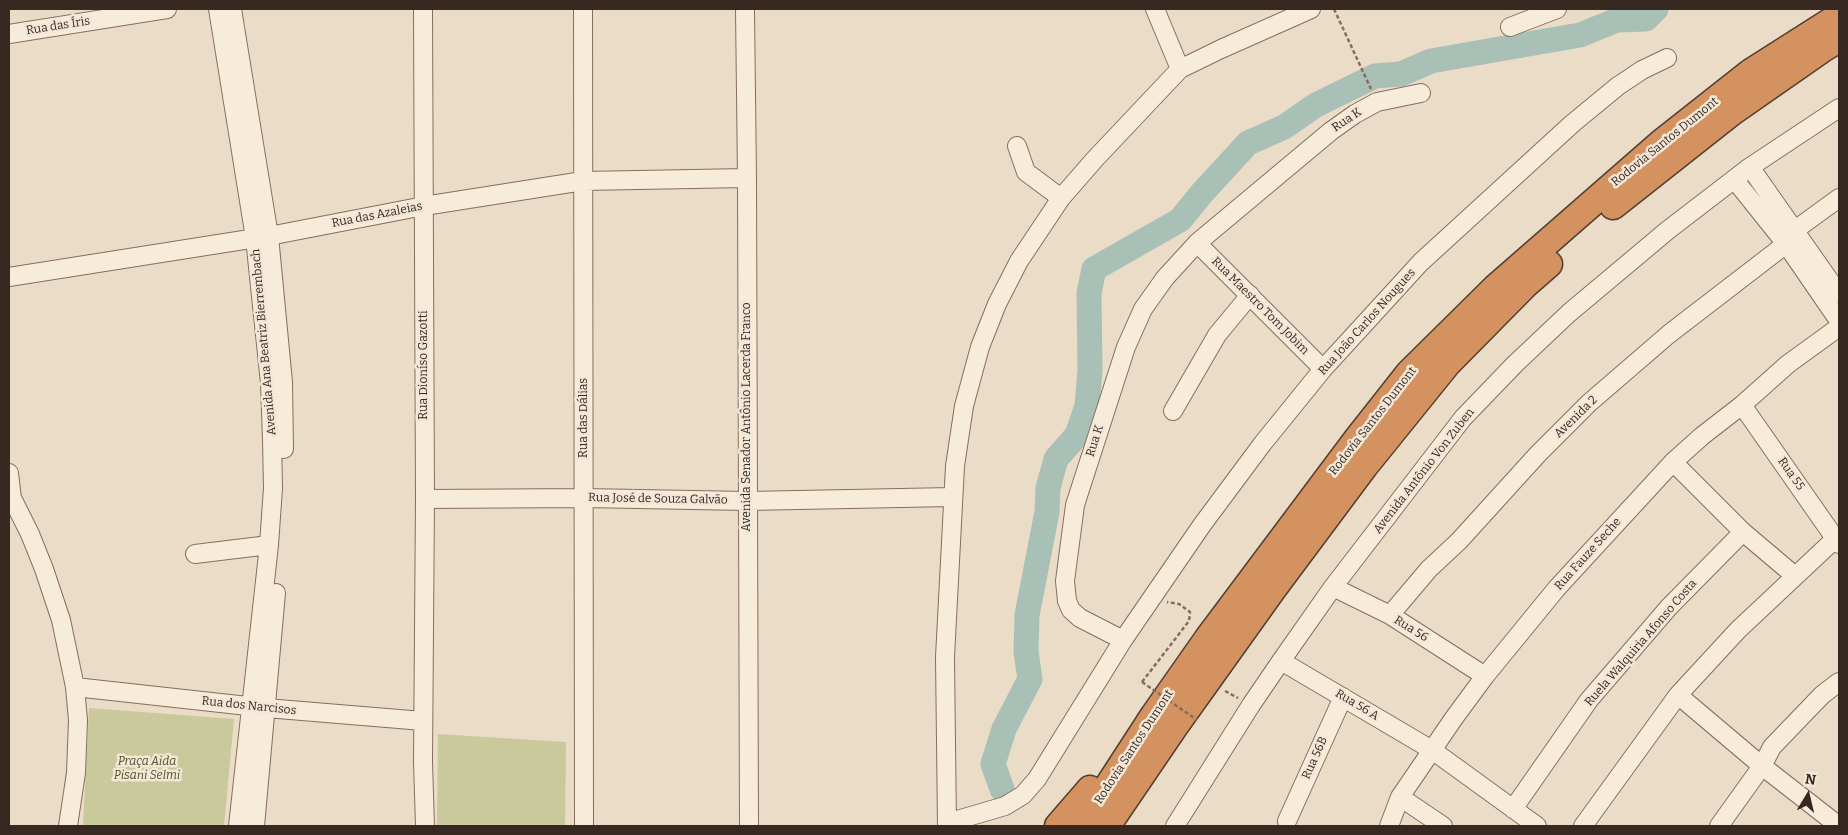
<!DOCTYPE html>
<meta charset="utf-8">
<style>
body{margin:0}
#map{position:relative;width:1848px;height:835px;overflow:hidden;background:#ebdcc8;font-family:Bitter,serif}
canvas{display:block}
.frame{position:absolute;inset:0;border:10px solid #372921;pointer-events:none}
.north{position:absolute;left:1783px;top:770px;width:50px;height:50px;-webkit-text-stroke:4px #f3e7d7;paint-order:stroke;rotate:9deg;font-size:14px;font-weight:700;line-height:20px;text-align:center;color:#372921}
.north::after{content:'';display:block;margin:auto;width:18px;height:22px;background:#372921;clip-path:polygon(50% 0,100% 100%,50% 72%,0 100%)}
</style>
<div id="map">
<canvas width="1848" height="835"></canvas>
<div class="frame"></div>
<div class="north">N</div>
</div>
<script>
const g = document.querySelector('canvas').getContext('2d');
g.lineJoin = 'round';
function fill(path, color) { g.fillStyle = color; g.fill(path, 'evenodd'); }
const poly = rows => new Path2D(rows.map(r => 'M' + r).join(''));
function trace(path, color, width, dash) { g.strokeStyle = color; g.lineWidth = width; g.lineCap = dash ? 'butt' : 'round'; g.setLineDash(dash || []); g.stroke(path); }
function write(font, color, halo, rows, align = 'center') {
  g.font = font + ' Bitter,serif'; g.lineWidth = 5; g.setLineDash([]); g.textBaseline = 'middle'; g.strokeStyle = halo; g.fillStyle = color; for (const [text, x, y, turn = 0] of rows) {
    g.save(); g.translate(x, y); g.rotate((+turn || 0) * Math.PI / 180); g.textAlign = isNaN(turn) ? turn : align; if (halo) g.strokeText(text, 0, 0); g.fillText(text, 0, 0); g.restore();
  }
}
fill(poly([
 [89,708,234,719,224,826,83,826],
 [438,734,566,742,565,826,437,826]
]), '#c9c99c');
trace(poly([
 [1002,789,993,764,1004,729,1030,679,1026,652,1027,615,1047,512,1048,488,1056,459,1077,435,1087,406,1090,370,1089,293,1094,269,1180,220,1202,193,1248,143,1284,127,1316,105,1375,76,1401,74,1431,61,1580,35,1617,20,1646,19,1656,9]
]), '#a8c0b6', 25);
const minor = poly([
 [218,9,255,238,270,383,272,440,273,488,269,545,238,826],
 [232,9,269,236,283,382,284,449],
 [423,9,425,499,423,762,425,826],
 [583,9,584,826],
 [745,9,747,178,749,826],
 [1155,9,1180,69],
 [1510,27,1557,9],
 [9,34,167,9],
 [1017,146,1026,172,1061,198],
 [1750,167,1839,294],
 [1734,179,1786,244,1839,321],
 [1795,230,1839,198],
 [1197,243,1323,369],
 [9,277,269,236,424,206,583,181,747,178],
 [1742,405,1839,544],
 [1173,411,1217,335,1250,295],
 [1673,462,1743,532,1795,576],
 [9,473,12,499],
 [9,492,30,534,44,569,61,620,75,687,78,720,76,773,68,826],
 [425,499,584,498,747,501,952,497],
 [195,554,269,545],
 [1333,587,1390,615,1485,676],
 [1390,615,1429,569,1459,541,1538,454,1589,403,1669,334,1786,244],
 [1123,640,1080,618,1071,610,1067,601,1065,581,1075,505,1126,347,1143,309,1165,278,1197,243,1331,131,1355,114,1377,102,1421,93],
 [1281,661,1432,750,1537,826],
 [75,687,266,708,423,721],
 [1678,695,1762,766,1839,826],
 [1400,797,1443,826],
 [1513,809,1589,700,1669,607,1743,532],
 [1287,821,1343,697],
 [947,823,1005,806,1023,795,1037,779,1123,640,1202,525,1263,443,1323,369,1421,262,1573,123,1618,86,1642,70,1667,58],
 [255,826,276,593],
 [947,826,945,657,955,466,964,406,980,347,997,304,1019,261,1061,198,1095,159,1180,69,1221,49,1311,9],
 [1175,826,1251,705,1281,661,1333,587,1463,418,1515,364,1569,313,1668,230,1750,167,1839,108],
 [1389,826,1400,797,1454,718,1485,676,1557,588,1673,462,1702,436,1742,405,1788,364,1839,327],
 [1583,826,1678,695,1738,630,1835,539],
 [1719,826,1762,766,1772,747,1822,695,1839,682]
]);
const highway = poly([
 [1613,206,1732,112,1821,50,1839,39],
 [1058,826,1090,789],
 [1082,826,1154,715,1208,638,1357,439,1409,373,1495,288,1661,143,1751,72,1839,16],
 [1107,826,1175,726,1273,589,1364,467,1448,363,1525,285,1549,264]
]);
trace(minor, '#866e5e', 20);
trace(highway, '#543e32', 29);
trace(poly([
 [1334,9,1371,89],
 [1142,682,1189,621,1190,612,1179,604,1167,602],
 [1225,691,1238,698]
]), '#866e5e', 2.5, [4, 2.5]);
trace(minor, '#f7ebda', 18);
trace(highway, '#d3925f', 26);
trace(poly([
 [1142,682,1197,720]
]), '#866e5e', 2.5, [4, 2.5]);
write('12px', '#372921', '#f3e7d7', [
 ["Rua das Íris",58,26,-9],
 ["Rua K",1347,120,-34],
 ["Rodovia Santos Dumont",1665,142,-39],
 ["Rua das Azaleias",377,215,-11],
 ["Rua Maestro Tom Jobim",1260,306,45],
 ["Rua João Carlos Nougues",1367,322,-48],
 ["Avenida Ana Beatriz Bierrembach",264,342,-95],
 ["Rua Dioníso Gazotti",424,365,-90],
 ["Avenida Senador Antônio Lacerda Franco",747,417,-90],
 ["Avenida 2",1576,417,-44],
 ["Rua das Dálias",584,418,-90],
 ["Rodovia Santos Dumont",1373,421,-52],
 ["Rua K",1095,441,-72],
 ["Avenida Antônio Von Zuben",1424,471,-52],
 ["Rua 55",1791,474,55],
 ["Rua José de Souza Galvão",658,499,1],
 ["Rua Fauze Seche",1588,554,-48],
 ["Rua 56",1411,629,32],
 ["Ruela Walquiria Afonso Costa",1641,643,-49],
 ["Rua 56 A",1357,705,31],
 ["Rua dos Narcisos",249,706,6],
 ["Rodovia Santos Dumont",1134,747,-57],
 ["Rua 56B",1315,758,-66]
]);
write('italic 12px', '#4d5229', '#f3e7d7', [
 ["Praça Aida",147,762],
 ["Pisani Selmi",147,776]
]);
</script>
